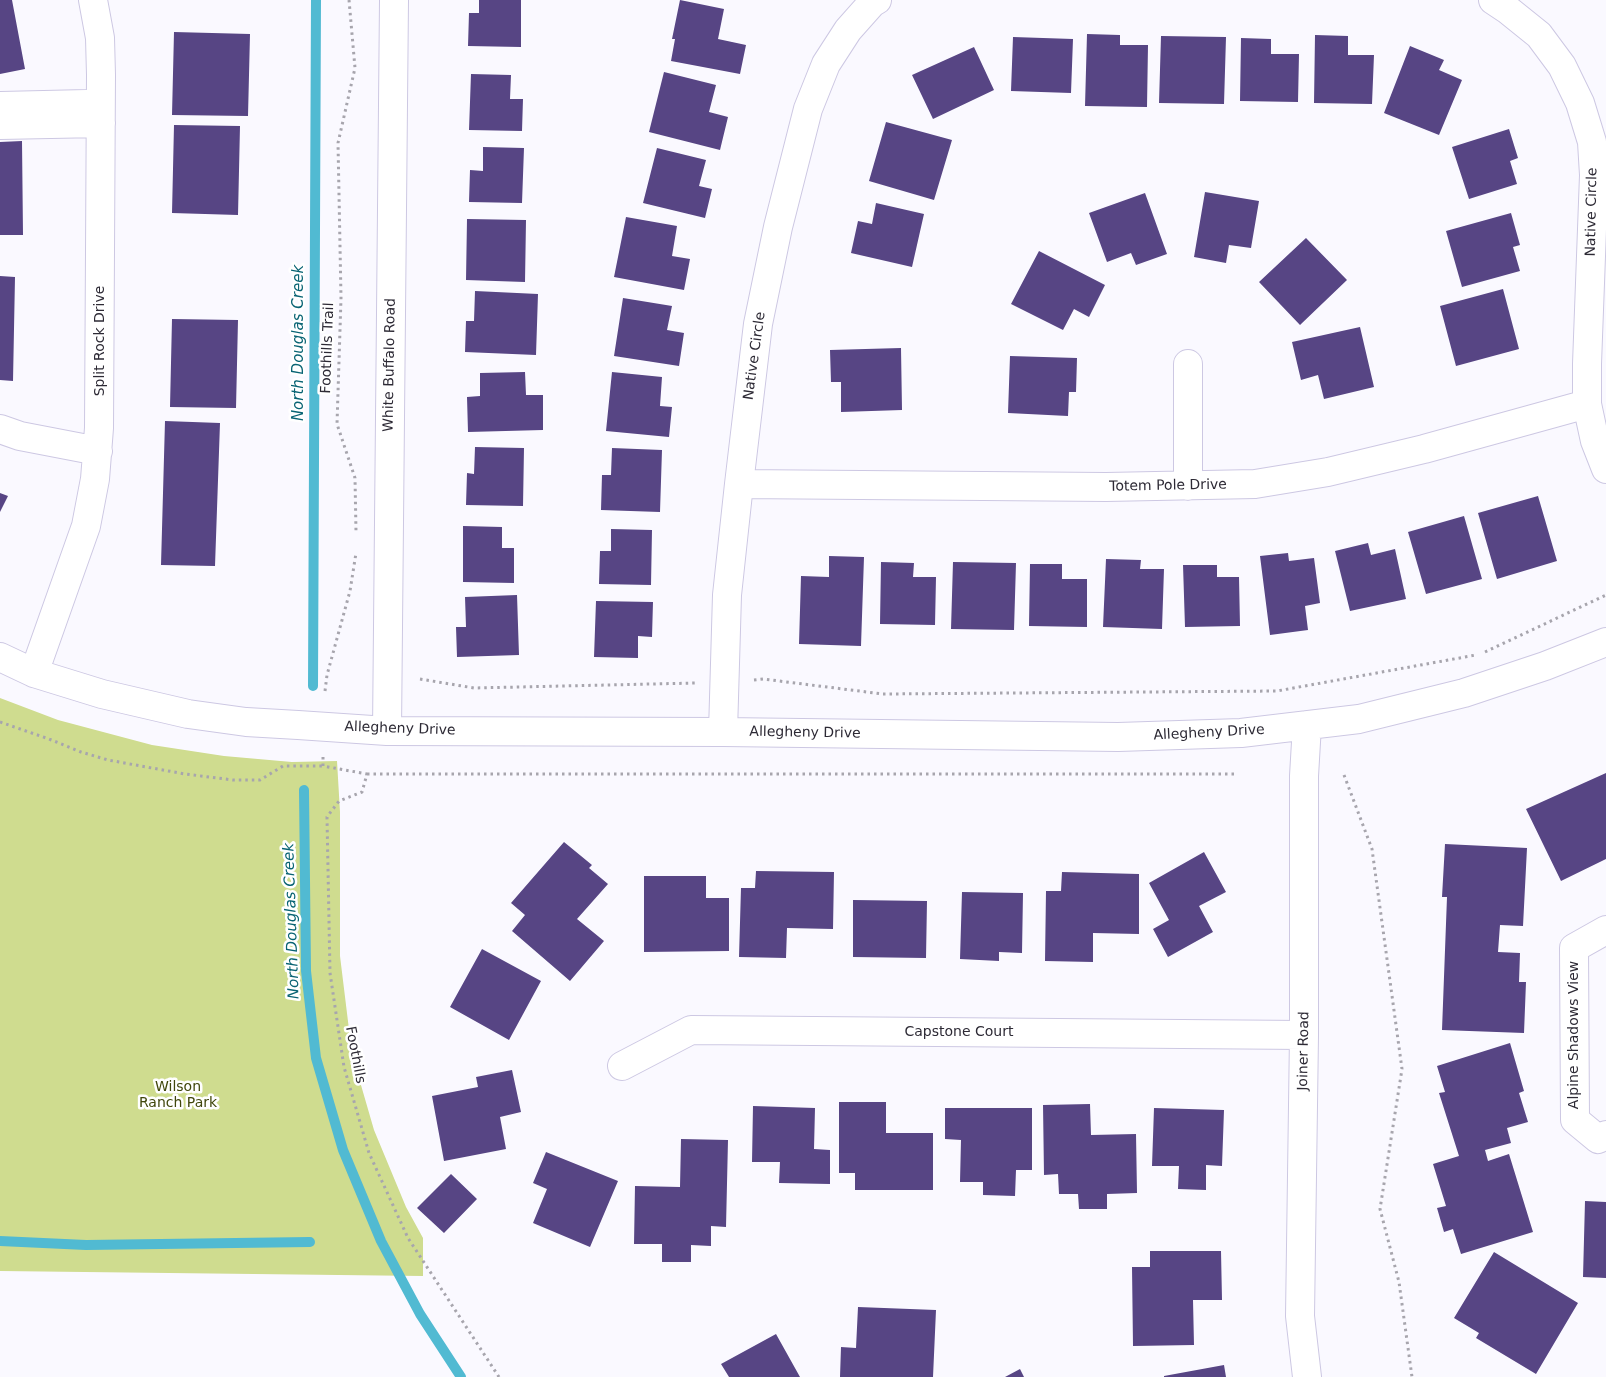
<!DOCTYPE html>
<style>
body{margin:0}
canvas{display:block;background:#faf9ff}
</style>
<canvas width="1606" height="1377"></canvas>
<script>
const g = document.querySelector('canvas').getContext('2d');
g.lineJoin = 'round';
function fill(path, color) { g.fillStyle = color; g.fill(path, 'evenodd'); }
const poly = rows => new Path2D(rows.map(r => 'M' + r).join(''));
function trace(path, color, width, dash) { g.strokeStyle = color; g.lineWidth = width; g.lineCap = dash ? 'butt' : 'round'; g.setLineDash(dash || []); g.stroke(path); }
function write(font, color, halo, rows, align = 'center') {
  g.font = font + ' "DejaVu Sans",sans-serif'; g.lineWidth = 5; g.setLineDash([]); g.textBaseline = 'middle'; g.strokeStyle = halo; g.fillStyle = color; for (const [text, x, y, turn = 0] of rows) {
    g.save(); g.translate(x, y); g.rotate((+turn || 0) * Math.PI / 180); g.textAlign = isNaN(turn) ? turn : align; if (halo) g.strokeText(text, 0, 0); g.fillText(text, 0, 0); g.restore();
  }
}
fill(poly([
 [0,698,58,720,152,745,224,756,292,762,337,761,340,812,340,956,352,1054,374,1130,406,1207,423,1238,423,1276,0,1271]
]), '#cfdc8f');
trace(poly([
 [313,686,316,0],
 [304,790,306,971,316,1058,343,1150,381,1241,420,1314,461,1377],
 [0,1241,86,1245,310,1242]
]), '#51bad2', 10);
fill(poly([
 [0,0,12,0,25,69,0,74],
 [479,0,521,0,521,47,468,46,469,13,479,13],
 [680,0,724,9,718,39,746,45,740,74,671,61,675,39,672,39],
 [174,32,250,34,248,116,172,115],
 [1087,34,1120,35,1120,45,1148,45,1147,107,1085,106],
 [1315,35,1348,36,1348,55,1374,55,1372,104,1314,103],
 [1161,36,1226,37,1224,104,1159,103],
 [1013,37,1073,39,1071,93,1011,91],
 [1241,38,1271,39,1271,54,1299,54,1298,102,1240,101],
 [1410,46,1444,60,1439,70,1462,80,1439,135,1384,113],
 [974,47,994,90,933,119,912,75],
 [664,72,716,85,709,112,728,117,720,150,649,132],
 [471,74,511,75,510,99,523,99,522,131,469,130],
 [886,122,952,140,934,200,869,181],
 [174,125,240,126,238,215,172,213],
 [1509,129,1518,158,1510,161,1517,184,1469,199,1452,147],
 [22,141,23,235,0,235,0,142],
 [483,147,524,148,522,203,469,202,470,170,483,171],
 [657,148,706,160,699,186,712,189,705,218,643,203],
 [1205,192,1259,201,1251,248,1229,245,1226,263,1194,257],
 [1145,193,1167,254,1136,265,1131,253,1107,262,1089,213],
 [876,203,924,214,912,267,851,253,858,221,872,224],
 [1511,213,1520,245,1513,247,1520,271,1462,287,1446,231],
 [626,217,677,226,672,256,690,259,684,290,614,277],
 [467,219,526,220,525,282,466,280],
 [1306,238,1347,280,1300,325,1259,282],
 [1039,251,1105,285,1089,317,1074,309,1063,330,1011,304],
 [0,276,15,277,13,381,0,380],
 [1503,289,1519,349,1456,366,1440,306],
 [475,291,538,294,536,355,465,352,466,321,474,321],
 [623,298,672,306,667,330,684,333,679,366,614,356],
 [172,319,238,320,236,408,170,407],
 [1360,327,1374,387,1324,399,1318,375,1301,380,1292,342],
 [901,348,902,410,841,412,841,382,831,382,830,350],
 [1010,356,1077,358,1076,392,1069,392,1068,416,1008,413],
 [525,372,526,395,543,395,543,430,468,432,467,397,480,396,480,373],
 [612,372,662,377,660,406,672,407,669,437,606,431],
 [165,421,220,423,215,566,161,565],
 [475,447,524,448,523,506,466,505,467,473,474,474],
 [612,448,662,450,660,512,601,510,602,475,611,475],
 [0,493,8,496,0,512],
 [1538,496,1557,561,1497,579,1478,513],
 [1464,516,1482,579,1426,594,1408,532],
 [463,526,502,527,502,548,514,548,514,583,463,582],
 [611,529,652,530,651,585,599,584,600,551,611,551],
 [1368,543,1371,555,1395,549,1406,599,1350,611,1335,551],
 [1288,553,1289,561,1314,558,1320,603,1305,606,1308,630,1270,635,1260,556],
 [829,556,864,557,861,646,799,644,801,576,829,577],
 [1106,559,1141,560,1140,569,1164,569,1162,629,1103,627],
 [881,562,914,563,913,577,936,577,935,625,880,624],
 [953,562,1016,563,1014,630,951,629],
 [1030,564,1062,564,1062,579,1087,579,1087,627,1029,626],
 [1183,565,1217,565,1217,577,1239,577,1240,626,1185,627],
 [517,595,519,655,457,657,456,627,466,627,465,597],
 [596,601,653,602,652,637,638,636,638,658,594,657],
 [1606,773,1606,859,1561,881,1526,809],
 [564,842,592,865,589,868,608,884,577,919,604,941,570,981,512,931,525,915,511,903],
 [1445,844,1527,848,1523,926,1500,925,1498,952,1520,953,1519,982,1526,982,1524,1033,1442,1030,1447,897,1442,897],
 [1204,852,1226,892,1199,906,1213,932,1168,957,1153,929,1169,920,1149,883],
 [756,871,834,872,833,929,787,928,786,958,739,957,741,888,755,888],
 [1062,872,1139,874,1139,934,1093,933,1093,962,1045,961,1046,891,1061,891],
 [644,876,706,876,706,898,729,898,729,951,644,952],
 [962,892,1023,893,1022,953,999,952,999,961,960,959],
 [853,900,927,901,926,958,853,957],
 [482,949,541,981,509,1040,450,1007],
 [1510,1043,1524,1091,1519,1093,1528,1122,1507,1128,1511,1143,1485,1150,1488,1161,1509,1154,1533,1232,1461,1254,1453,1229,1444,1232,1437,1208,1446,1206,1433,1164,1459,1156,1439,1093,1445,1092,1437,1066],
 [512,1070,521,1112,500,1117,506,1149,444,1161,432,1096,478,1087,476,1077],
 [839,1102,886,1102,886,1133,933,1133,933,1190,855,1190,855,1173,839,1173],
 [1090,1104,1091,1135,1136,1134,1137,1193,1107,1194,1107,1209,1079,1209,1078,1194,1059,1194,1058,1174,1044,1175,1043,1105],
 [753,1106,815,1108,814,1149,830,1150,830,1184,779,1183,780,1162,752,1162],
 [945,1108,1032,1108,1032,1170,1016,1170,1015,1196,983,1195,983,1182,960,1182,961,1140,945,1139],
 [1154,1108,1224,1110,1222,1166,1206,1165,1206,1190,1178,1189,1179,1166,1152,1166],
 [681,1139,728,1140,726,1227,711,1226,711,1246,691,1245,691,1262,662,1262,662,1244,634,1244,635,1186,680,1187],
 [546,1152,618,1181,590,1247,533,1223,547,1189,533,1183],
 [451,1174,477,1199,444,1233,417,1208],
 [1585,1201,1606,1202,1606,1278,1583,1277],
 [1150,1251,1221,1251,1222,1300,1193,1300,1194,1345,1133,1346,1132,1267,1150,1267],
 [1494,1252,1578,1303,1536,1374,1476,1338,1479,1333,1454,1318],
 [858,1307,936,1310,933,1377,840,1377,841,1347,856,1348],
 [776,1334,800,1377,729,1377,721,1364],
 [1224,1365,1226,1377,1164,1377,1164,1376],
 [1020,1369,1024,1377,1005,1377]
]), '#574584');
const minor = poly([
 [1493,0,1508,10,1539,35,1562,66,1580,103,1592,142,1594,175,1587,364,1587,404,1595,441,1606,469],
 [0,106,87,104],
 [0,125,101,123],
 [1188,364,1188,486],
 [0,429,20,436,98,451],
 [739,484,1106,487,1255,484,1328,472,1424,449,1587,404],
 [0,657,34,673,102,694,188,714,246,722,298,725,387,731,723,732,1118,737,1241,733,1359,719,1464,693,1545,666,1606,642],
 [34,673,86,526,95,479,99,428,101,75,100,38,93,0],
 [387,731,394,0],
 [723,732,727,595,739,484,758,324,778,227,808,109,826,64,848,30,872,3,877,0],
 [1606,930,1574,948,1575,1120,1598,1139,1606,1135],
 [622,1066,691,1030,1304,1035],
 [1307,1377,1300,1316,1304,1035,1304,776,1307,725]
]);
trace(minor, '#cdc8e3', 30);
trace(poly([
 [349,0,355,68,338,143,341,298,337,424,355,478,356,532],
 [1485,652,1606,595],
 [420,679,474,688,696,683],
 [754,680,763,679,883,694,1277,691,1476,655],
 [325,691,327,675,350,591,356,553],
 [0,722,49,739,81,752,108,760,185,774,233,780,260,780,283,766,323,766],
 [323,757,323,766,367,774,362,792,339,801,327,817,330,973,344,1067,369,1153,408,1238,499,1377],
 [367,774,1236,774],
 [1344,775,1372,849,1402,1069,1380,1209,1399,1282,1412,1377]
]), '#a7a5ad', 3, [2.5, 4]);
trace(minor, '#fff', 28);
write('14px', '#2d2a35', '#fff', [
 ["Native Circle",1592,212,-89],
 ["Split Rock Drive",100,341,-90],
 ["Foothills Trail",328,348,-88],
 ["Native Circle",755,356,-82],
 ["White Buffalo Road",390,365,-89],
 ["Totem Pole Drive",1168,486,-1],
 ["Allegheny Drive",400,729,2],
 ["Allegheny Drive",805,733,1],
 ["Allegheny Drive",1209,733,-3],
 ["Capstone Court",959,1032],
 ["Alpine Shadows View",1574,1035,-90],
 ["Joiner Road",1304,1051,-89],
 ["Foothills",355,1055,79]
]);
write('14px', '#40470c', '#fff', [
 ["Wilson",178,1087],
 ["Ranch Park",178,1103]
]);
write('italic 15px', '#086373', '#fff', [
 ["North Douglas Creek",299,343,-90],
 ["North Douglas Creek",292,921,-92]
]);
</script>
